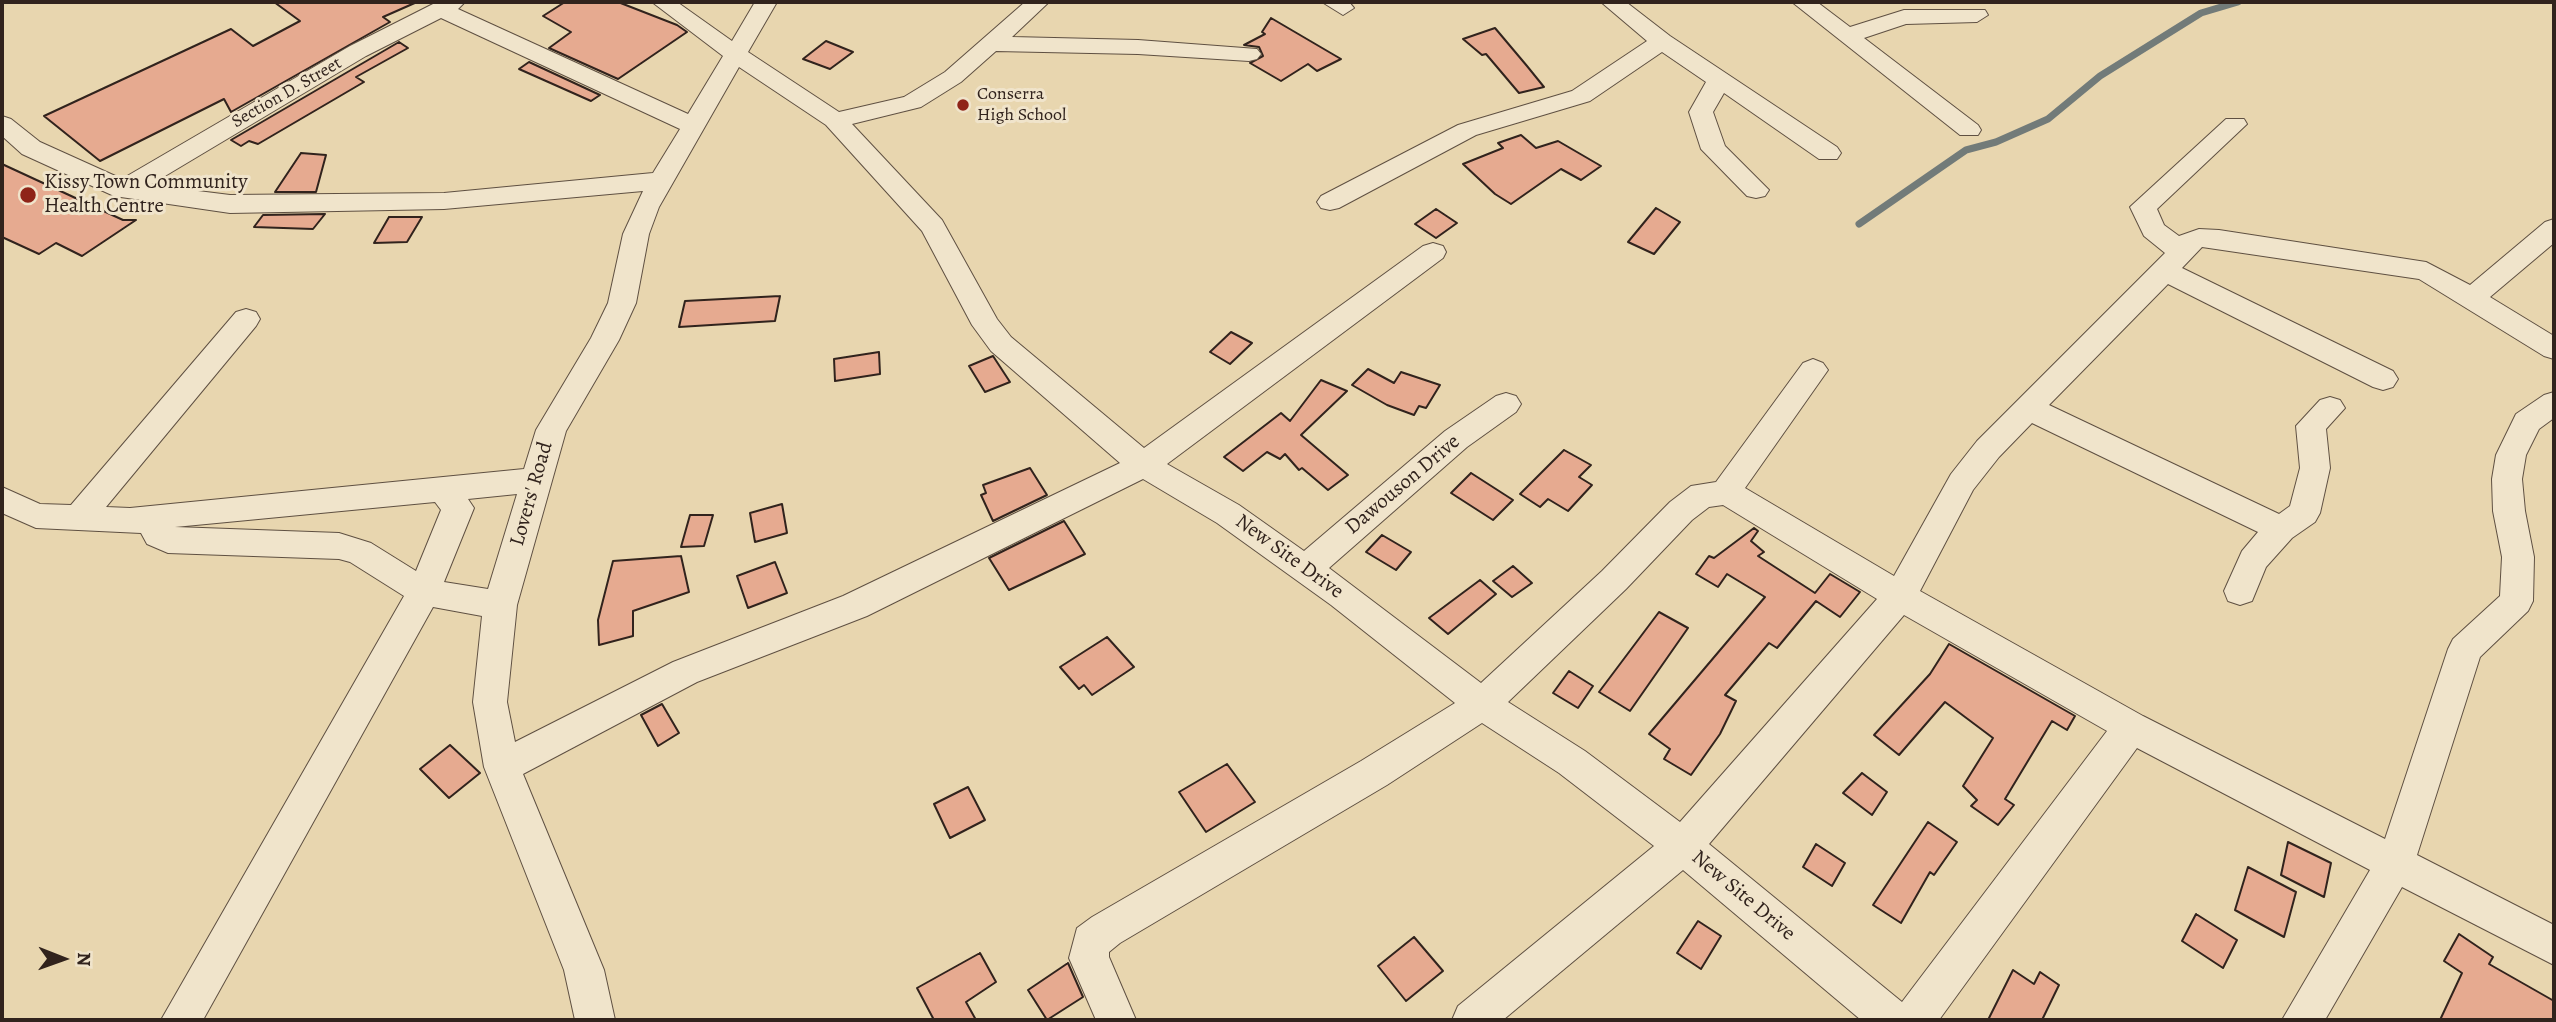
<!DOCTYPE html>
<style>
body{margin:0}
#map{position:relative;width:2556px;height:1022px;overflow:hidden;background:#e8d6af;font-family:Alegreya,serif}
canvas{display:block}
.frame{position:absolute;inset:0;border:4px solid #31231d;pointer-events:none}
.north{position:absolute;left:28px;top:924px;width:70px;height:70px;-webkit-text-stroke:5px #f0e4cb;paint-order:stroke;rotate:91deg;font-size:19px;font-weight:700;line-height:28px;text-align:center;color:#31231d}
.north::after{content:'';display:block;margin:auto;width:24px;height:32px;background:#31231d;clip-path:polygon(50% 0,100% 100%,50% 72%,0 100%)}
</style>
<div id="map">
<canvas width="2556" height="1022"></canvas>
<div class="frame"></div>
<div class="north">N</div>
</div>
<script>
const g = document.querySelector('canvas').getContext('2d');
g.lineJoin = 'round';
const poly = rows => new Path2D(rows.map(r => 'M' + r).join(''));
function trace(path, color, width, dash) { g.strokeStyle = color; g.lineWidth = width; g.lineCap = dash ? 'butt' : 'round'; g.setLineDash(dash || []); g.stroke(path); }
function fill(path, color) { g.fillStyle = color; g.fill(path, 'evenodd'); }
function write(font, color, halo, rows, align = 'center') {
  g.font = font + ' Alegreya,serif'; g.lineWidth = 6; g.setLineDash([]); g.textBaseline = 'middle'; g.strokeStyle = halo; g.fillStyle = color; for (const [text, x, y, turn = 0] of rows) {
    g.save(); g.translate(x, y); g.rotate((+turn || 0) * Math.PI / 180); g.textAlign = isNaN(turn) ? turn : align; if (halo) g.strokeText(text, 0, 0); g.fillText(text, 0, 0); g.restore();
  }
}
trace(poly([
 [1859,224,1966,150,1996,142,2048,119,2100,76,2201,13,2238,2]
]), '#727b79', 7);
const building = poly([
 [274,2,417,2,383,17,390,22,231,112,224,99,100,161,44,116,231,29,253,46,300,21,274,2],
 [565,2,618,2,677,25,687,32,618,79,549,48,571,32,543,16,565,2],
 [1271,18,1329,52,1341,59,1317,71,1308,64,1281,81,1250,63,1263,56,1259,47,1244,45,1265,34,1262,32,1271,18],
 [1495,28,1527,66,1544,87,1519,93,1486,54,1482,55,1463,39,1495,28],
 [826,41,853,52,830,69,803,59,826,41],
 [399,42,408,48,356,77,364,82,258,144,249,141,241,146,231,140,399,42],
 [529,62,600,95,591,101,519,69,529,62],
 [1521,135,1536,148,1558,141,1601,166,1581,180,1561,169,1511,204,1495,194,1463,164,1503,148,1498,143,1521,135],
 [301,153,326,155,316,192,275,192,301,153],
 [2,164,123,220,136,220,82,256,56,243,39,254,2,237,2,164],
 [1656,208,1680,222,1654,254,1628,242,1656,208],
 [1436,209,1457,223,1436,238,1415,224,1436,209],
 [325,214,313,229,254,227,263,215,325,214],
 [389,217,422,217,407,242,374,243,389,217],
 [780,296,775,321,679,327,685,301,780,296],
 [1231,332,1252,343,1230,364,1210,352,1231,332],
 [879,352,880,374,835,381,834,359,879,352],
 [993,356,1010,382,985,392,969,366,993,356],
 [1368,369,1394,383,1401,372,1440,385,1426,408,1419,406,1414,415,1387,405,1352,385,1368,369],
 [1321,380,1347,391,1301,435,1348,475,1328,490,1302,468,1299,470,1285,454,1280,459,1267,452,1243,471,1224,457,1281,413,1290,421,1321,380],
 [1564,450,1591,465,1579,477,1592,485,1568,511,1548,499,1540,507,1520,494,1564,450],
 [1030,468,1047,495,993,521,981,495,986,493,983,485,1030,468],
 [1471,473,1513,500,1493,520,1451,493,1471,473],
 [782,504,787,533,755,542,750,513,782,504],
 [690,515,713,515,704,546,681,547,690,515],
 [1064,521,1085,554,1009,590,989,558,1064,521],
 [1754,528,1758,531,1751,541,1764,552,1758,556,1815,593,1830,574,1860,592,1840,617,1816,601,1777,648,1769,643,1725,695,1736,701,1720,734,1691,775,1664,759,1670,749,1649,734,1765,597,1727,574,1718,587,1696,574,1709,556,1714,558,1754,528],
 [1382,535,1411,552,1396,570,1366,552,1382,535],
 [681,556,689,592,633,611,633,636,599,645,598,620,613,561,681,556],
 [775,562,787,593,748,608,737,576,775,562],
 [1513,566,1532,583,1512,597,1493,581,1513,566],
 [1480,580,1496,594,1448,634,1429,618,1480,580],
 [1659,612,1688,628,1630,711,1599,692,1659,612],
 [1107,637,1134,667,1092,695,1084,685,1079,689,1060,667,1107,637],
 [1949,644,2075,716,2067,730,2052,721,2005,799,2014,805,1998,825,1971,806,1977,800,1963,786,1993,738,1945,702,1899,755,1874,735,1930,674,1949,644],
 [1569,671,1593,686,1578,708,1553,693,1569,671],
 [662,704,679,733,658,746,641,715,662,704],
 [450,745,480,773,449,798,420,769,450,745],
 [1227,764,1255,802,1206,832,1179,792,1227,764],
 [1862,773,1887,792,1872,815,1843,793,1862,773],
 [968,787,985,820,950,838,934,804,968,787],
 [1928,822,1957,842,1934,875,1930,872,1901,923,1873,905,1928,822],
 [2288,842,2331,863,2324,897,2281,875,2288,842],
 [1816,844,1845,863,1832,886,1803,867,1816,844],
 [2248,867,2296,892,2284,937,2235,910,2248,867],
 [2196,914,2237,940,2223,968,2182,941,2196,914],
 [1698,921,1721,936,1701,969,1677,953,1698,921],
 [2459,934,2493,957,2489,964,2554,1001,2554,1020,2440,1020,2462,973,2444,961,2459,934],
 [1414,937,1443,971,1406,1001,1378,966,1414,937],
 [980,953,996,982,966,1002,976,1020,934,1020,917,988,980,953],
 [1068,963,1083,997,1047,1020,1028,990,1068,963],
 [2013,970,2034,984,2040,972,2059,985,2042,1020,1988,1020,2013,970]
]);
fill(building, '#e6aa90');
trace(building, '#31231d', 2);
const minor = poly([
 [437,2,465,2,458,9,688,114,723,56,652,2,677,2,732,41,755,2,777,2,748,52,839,112,904,97,945,72,1025,2,1049,2,1012,37,1138,40,1257,49,1261,54,1257,59,1249,61,1138,54,996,51,961,82,921,107,852,124,942,220,997,319,1011,337,1144,448,1423,246,1433,243,1443,246,1446,252,1443,258,1167,464,1239,505,1304,551,1445,431,1496,396,1506,393,1516,396,1521,404,1516,412,1467,447,1329,568,1481,683,1602,571,1670,502,1691,486,1716,482,1803,363,1813,359,1823,363,1828,370,1745,488,1894,576,1951,474,1977,441,2165,253,2144,236,2130,207,2226,119,2244,119,2247,124,2157,209,2164,225,2179,236,2199,229,2219,230,2426,262,2470,285,2545,222,2554,219,2554,243,2490,297,2554,336,2554,359,2544,356,2419,279,2202,247,2182,268,2393,371,2398,379,2393,387,2383,390,2373,387,2168,284,2049,405,2279,514,2290,506,2300,468,2296,426,2320,400,2330,397,2340,400,2345,408,2326,429,2330,468,2320,513,2315,522,2292,538,2266,567,2252,601,2240,605,2228,601,2224,591,2242,551,2258,532,2032,423,1999,457,1973,490,1920,591,2143,716,2385,839,2448,649,2453,639,2500,596,2502,557,2493,511,2492,479,2496,455,2516,414,2544,395,2554,392,2554,418,2539,429,2526,455,2522,479,2525,511,2534,557,2533,601,2528,611,2480,657,2417,855,2554,925,2554,965,2402,887,2325,1020,2282,1020,2370,870,2137,748,1939,1020,1861,1020,1683,870,1503,1020,1452,1020,1458,1006,1654,846,1559,773,1482,723,1387,785,1120,943,1109,952,1109,957,1136,1020,1096,1020,1069,958,1077,928,1092,917,1361,761,1455,703,1331,605,1217,523,1143,479,867,616,697,682,523,774,604,970,615,1020,575,1020,564,970,484,767,473,702,482,616,433,607,203,1020,161,1020,404,596,350,562,339,559,168,553,147,544,141,533,36,528,2,513,2,487,40,504,71,505,236,312,246,309,256,312,260,319,256,326,106,507,130,508,524,469,536,430,591,338,608,303,623,234,643,191,444,209,230,213,114,196,22,154,2,136,2,116,11,119,40,142,122,179,350,46,437,2],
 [441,18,680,129,653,173,444,193,230,195,150,185,366,56,441,18],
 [739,67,826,125,922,231,972,325,991,351,1120,463,843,596,673,662,515,742,507,702,517,605,566,431,619,340,636,303,649,234,659,207,739,67],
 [517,494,488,589,444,582,474,508,468,499,517,494],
 [435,502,441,510,416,571,371,543,339,533,175,527,435,502],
 [1723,505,1877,599,1680,822,1585,751,1508,702,1626,589,1692,520,1709,507,1723,505],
 [1904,615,2107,731,1902,1002,1709,844,1904,615],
 [1322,2,1349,2,1354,8,1343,15,1322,2],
 [1601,2,1626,2,1670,36,1837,147,1841,153,1837,159,1819,159,1724,93,1713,112,1725,146,1769,190,1765,196,1756,198,1747,196,1701,149,1689,112,1706,82,1662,52,1590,101,1476,135,1339,208,1330,210,1321,208,1317,202,1321,196,1458,125,1572,91,1647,41,1601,2],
 [1792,2,1817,2,1850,27,1904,10,1985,10,1988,15,1977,22,1906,24,1864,38,1978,125,1981,130,1978,135,1960,135,1792,2]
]);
trace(minor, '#5f5042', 2);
fill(minor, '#f0e4cb');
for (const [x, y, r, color] of [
 [963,105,7,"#8f2418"],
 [28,195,9,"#8f2418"]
]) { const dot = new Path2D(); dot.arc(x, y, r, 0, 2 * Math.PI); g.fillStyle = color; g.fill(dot); trace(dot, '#f0e4cb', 2.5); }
write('18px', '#31231d', '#f0e4cb', [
 ["Section D. Street",287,93,-30]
]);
write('18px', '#31231d', '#f0e4cb', [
 ["Conserra",977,95],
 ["High School",977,116]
], 'left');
write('21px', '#31231d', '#f0e4cb', [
 ["Kissy Town Community",44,183],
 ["Health Centre",44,207]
], 'left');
write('21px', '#31231d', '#f0e4cb', [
 ["Dawouson Drive",1403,485,-40],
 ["Lovers' Road",532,494,-74],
 ["New Site Drive",1289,557,36],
 ["New Site Drive",1743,896,40]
]);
</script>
